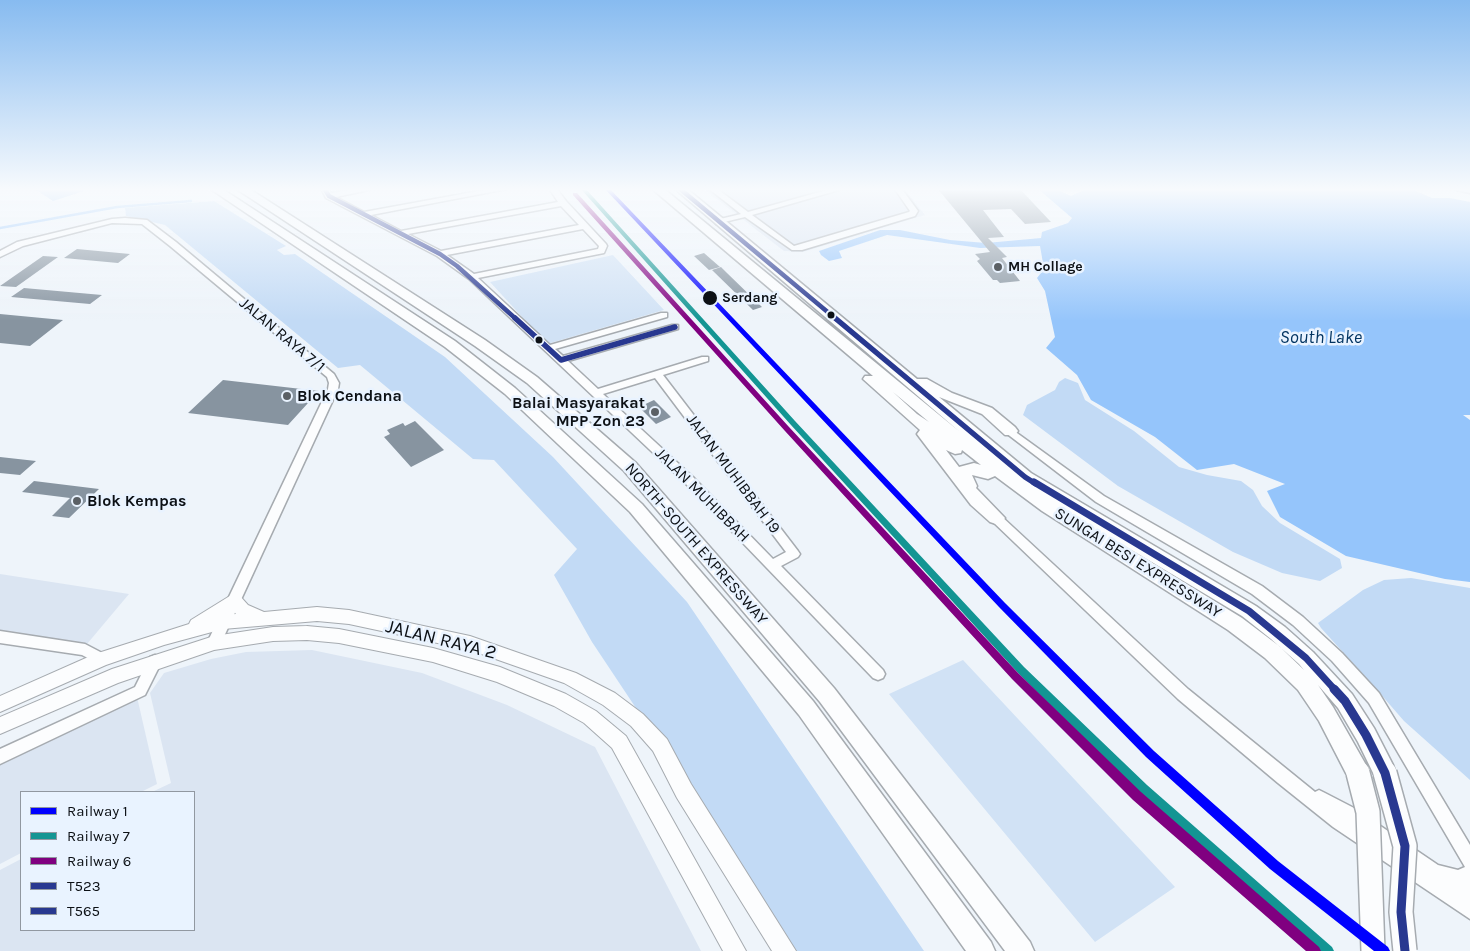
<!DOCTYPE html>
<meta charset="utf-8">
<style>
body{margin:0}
#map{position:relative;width:1470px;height:951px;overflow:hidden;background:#eef4fa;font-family:Karla,sans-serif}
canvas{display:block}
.legend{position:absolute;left:20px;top:791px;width:175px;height:140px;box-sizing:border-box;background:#e9f3ff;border:1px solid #9198a1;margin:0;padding:6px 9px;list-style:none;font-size:15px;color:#0c1015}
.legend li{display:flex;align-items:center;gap:10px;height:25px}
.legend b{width:25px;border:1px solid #9198a1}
</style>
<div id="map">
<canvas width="1470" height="951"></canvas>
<ul class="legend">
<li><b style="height:6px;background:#00f"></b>Railway 1</li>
<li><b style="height:6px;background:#139593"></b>Railway 7</li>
<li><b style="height:6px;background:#800080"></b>Railway 6</li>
<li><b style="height:6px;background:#283890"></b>T523</li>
<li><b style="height:6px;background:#283890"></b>T565</li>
</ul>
</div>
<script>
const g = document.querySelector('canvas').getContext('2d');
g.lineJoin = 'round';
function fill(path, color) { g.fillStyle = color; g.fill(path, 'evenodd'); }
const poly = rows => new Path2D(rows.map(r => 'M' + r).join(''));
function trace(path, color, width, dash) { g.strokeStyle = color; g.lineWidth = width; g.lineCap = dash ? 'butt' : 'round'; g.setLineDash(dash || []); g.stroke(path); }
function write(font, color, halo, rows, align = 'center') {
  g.font = font + ' Karla,sans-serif'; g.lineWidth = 5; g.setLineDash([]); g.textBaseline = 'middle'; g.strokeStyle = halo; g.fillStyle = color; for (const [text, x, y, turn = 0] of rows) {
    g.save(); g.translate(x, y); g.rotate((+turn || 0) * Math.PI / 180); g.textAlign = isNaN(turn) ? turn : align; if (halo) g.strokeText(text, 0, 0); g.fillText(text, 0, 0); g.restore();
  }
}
fill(poly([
 [702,188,904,188,925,215,803,252,784,251],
 [0,574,129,594,87,644,0,630],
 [312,650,422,673,507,705,595,747,701,951,0,951,0,870,21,859,21,930,194,930,194,792,152,792,171,783,150,693,164,673,211,659,246,652],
 [137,697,157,784,141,792,21,792,21,853,0,864,0,762]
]), '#dbe5f2');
fill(poly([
 [613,255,664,310,547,344,490,282],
 [963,660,1175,887,1095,942,889,694]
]), '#d1e2f5');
fill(poly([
 [214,201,286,246,277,250,284,255,295,254,445,357,553,457,687,602,924,951,796,951,783,929,592,642,554,575,577,549,494,460,473,459,360,365,338,368,165,225,126,216,125,208],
 [1065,378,1078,383,1085,400,1134,431,1179,467,1207,475,1241,481,1253,490,1262,506,1280,523,1340,559,1342,568,1320,581,1282,573,1233,552,1118,486,1023,415,1027,405,1055,390,1059,382],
 [1411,578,1470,588,1470,780,1404,721,1371,683,1321,628,1318,623,1363,590,1384,580]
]), '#c2daf5');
fill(poly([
 [42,188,93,188,53,201,36,190],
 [1037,188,1053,188,1071,196,1089,188,1409,188,1432,198,1450,198,1470,202,1470,415,1463,415,1470,420,1470,582,1445,579,1346,556,1280,517,1267,491,1285,484,1234,464,1197,470,1155,437,1091,400,1077,375,1046,348,1055,337,1045,291,1037,278,1044,269,1040,246,980,248,887,235,839,251,842,258,829,261,821,255,819,251,880,230,900,230,950,240,986,243,1041,238,1042,232,1068,223,1072,218]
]), '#95c5fb');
trace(poly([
 [0,228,117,207,191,201]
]), '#95c5fb', 2.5);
fill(poly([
 [937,188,1019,188,1051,222,1025,224,1011,209,983,210,1004,237,988,238,1007,257,1002,258,1020,281,1000,283,997,280,993,280,977,261,980,259,975,254,990,252],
 [77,249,130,254,118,263,64,258],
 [704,253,720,267,709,270,694,256],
 [43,256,58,257,16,287,0,286],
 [721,267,727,273,762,307,753,310,712,270],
 [24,288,102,295,90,304,11,297],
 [0,314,63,320,30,346,0,343],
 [223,380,319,391,288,425,188,413],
 [654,400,671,417,656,424,639,407],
 [415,421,444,450,411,467,384,437,390,434,387,430,403,423,405,426],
 [0,457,36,461,20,475,0,473],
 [34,481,99,489,69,518,52,516,70,498,22,492]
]), '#8794a0');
const minor = poly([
 [321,188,328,188,331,193,361,188,378,188,336,197,364,212,495,188,512,188,371,215,401,231,558,202,549,188,556,188,566,201,606,244,607,246,604,253,478,278,550,345,661,313,667,313,667,317,555,349,563,356,672,325,678,325,678,329,568,361,598,389,702,357,708,357,708,361,663,375,798,551,800,554,798,557,781,566,883,670,885,674,883,678,878,680,873,678,685,483,469,279,437,256,326,198,321,188],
 [561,206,579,225,441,251,408,234,561,206],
 [583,229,599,246,598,249,474,274,447,255,583,229],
 [655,378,786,552,773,559,693,477,603,394,655,378],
 [708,188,716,188,748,212,834,188,846,188,752,215,794,246,909,212,910,211,894,188,901,188,918,211,915,216,802,250,792,250,745,217,716,224,716,220,741,214,708,188],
 [1456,188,1470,189,1470,193,1456,190,1456,188],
 [125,218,147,220,176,242,334,374,339,383,338,389,221,643,219,647,214,649,209,647,207,643,328,389,329,383,327,377,170,246,142,224,112,223,23,246,0,257,0,251,17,242,112,219,125,218],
 [1010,428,1104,496,1262,586,1303,617,1342,653,1379,693,1470,845,1470,883,1465,885,1470,883,1470,919,1333,827,1278,783,1178,699,992,521,990,518,992,515,1000,515,1188,689,1315,792,1319,790,1325,793,1354,808,1438,865,1458,870,1465,867,1369,703,1332,661,1293,625,1252,594,1096,502,1006,433,1005,431,1006,429,1010,428],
 [0,631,85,644,106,655,108,659,106,663,101,665,82,655,0,643,0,631],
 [155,655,160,657,162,661,145,695,0,764,0,749,135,687,150,657,155,655]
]);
const major = poly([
 [233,594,239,595,248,605,264,612,317,607,349,610,470,636,576,673,615,693,643,714,667,739,691,784,796,951,772,951,677,798,653,751,631,726,603,705,564,683,470,650,349,624,317,621,223,629,164,645,106,665,0,712,0,696,95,654,189,624,191,620,233,594],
 [232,609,236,614,223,615,232,609],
 [307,626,339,629,433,648,500,667,566,694,596,711,626,736,746,951,723,951,612,748,584,723,554,706,497,682,433,662,339,643,307,640,273,641,214,650,118,683,0,734,0,717,112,669,214,636,273,627,307,626]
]);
const highway = poly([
 [209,188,221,188,455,341,515,388,642,504,813,701,991,942,995,951,966,951,799,715,630,512,505,394,445,347,209,188],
 [235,188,248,188,485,340,537,377,636,463,834,688,1030,942,1034,951,1005,951,820,702,624,471,527,383,475,346,235,188],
 [651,188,663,188,960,432,674,188,686,188,917,379,927,379,952,393,992,408,1015,427,1018,431,1015,435,1005,435,982,414,939,397,1031,473,1256,606,1285,627,1313,652,1352,694,1374,728,1393,765,1396,773,1393,781,1385,784,1377,781,1358,742,1338,708,1318,685,1333,707,1366,765,1369,773,1366,781,1358,784,1350,781,1319,721,1298,690,1265,658,1228,630,1042,511,995,476,988,479,972,475,977,486,976,488,1005,518,1002,522,996,524,990,522,971,505,920,438,917,434,920,430,863,379,865,376,873,376,651,188],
 [893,392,929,422,917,414,893,392],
 [946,450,955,454,961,453,962,450,981,465,974,463,959,467,946,450],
 [1115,540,1242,616,1271,639,1299,664,1304,670,1279,646,1242,618,1115,540]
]);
trace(minor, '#a6abb0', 3);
trace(major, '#a6abb0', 2);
trace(highway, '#a6abb0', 3);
fill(minor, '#fcfdfe');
fill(major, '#fcfdfe');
fill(highway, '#fcfdfe');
const highwayBridge = poly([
 [1358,773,1368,812,1373,951],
 [1385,773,1405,846,1401,912,1405,951]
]);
trace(highwayBridge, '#a6abb0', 26, []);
trace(highwayBridge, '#fcfdfe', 23);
trace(poly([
 [679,188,836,319]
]), '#283890', 4.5);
trace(poly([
 [835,318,1025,477,1036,484]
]), '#283890', 5.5);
trace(poly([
 [1034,482,1249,611,1306,658,1336,691]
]), '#283890', 7);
trace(poly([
 [1334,689,1345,701,1366,735,1385,773,1405,846,1401,912,1405,951]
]), '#283890', 9);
trace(poly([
 [324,188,329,196,440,254,457,266,516,319]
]), '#283890', 4.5);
trace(poly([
 [515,318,561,360,675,327]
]), '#283890', 5.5);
fill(poly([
 [604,188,609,188,1005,603,1154,751,1278,861,1388,947,1390,951,1374,951,1270,869,1146,757,999,607,604,188]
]), '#00f');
fill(poly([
 [580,188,585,188,795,421,1024,667,1147,785,1332,947,1334,951,1319,951,1139,793,1018,673,791,425,580,188]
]), '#139593');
fill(poly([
 [573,193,577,193,789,427,1018,673,1141,792,1319,947,1321,951,1306,951,1133,800,1012,679,785,431,573,195,573,193]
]), '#800080');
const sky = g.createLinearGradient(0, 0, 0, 321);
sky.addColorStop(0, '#87bbf0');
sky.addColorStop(0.59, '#f7fafd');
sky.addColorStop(1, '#f7fafd00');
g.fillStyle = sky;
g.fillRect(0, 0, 1470, 321);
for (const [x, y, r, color] of [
 [998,267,5,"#5b6065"],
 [710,298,8,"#0c1015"],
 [831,315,4.5,"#0c1015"],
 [539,340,4.5,"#0c1015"],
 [287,396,5,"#5b6065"],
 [655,412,5,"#5b6065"],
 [77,501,5,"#5b6065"]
]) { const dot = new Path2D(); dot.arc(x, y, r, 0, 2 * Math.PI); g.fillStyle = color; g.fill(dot); trace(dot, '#e9f3ff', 2); }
write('bold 14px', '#0c1015', '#e9f3ff', [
 ["MH Collage",1008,267]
], 'left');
write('bold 14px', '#0c1015', '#e9f3ff', [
 ["Serdang",722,298]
], 'left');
write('16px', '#0c1015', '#e9f3ff', [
 ["JALAN RAYA 7/1",282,335,40],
 ["JALAN MUHIBBAH 19",733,474,53],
 ["JALAN MUHIBBAH",702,495,45],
 ["NORTH–SOUTH EXPRESSWAY",696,544,49],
 ["SUNGAI BESI EXPRESSWAY",1138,563,32]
]);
write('bold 16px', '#0c1015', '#e9f3ff', [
 ["Blok Cendana",297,396],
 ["Balai Masyarakat",645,403,"right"],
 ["MPP Zon 23",645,421,"right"],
 ["Blok Kempas",87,501]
], 'left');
write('italic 18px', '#023461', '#e9f3ff', [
 ["South Lake",1321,338]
]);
write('19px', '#0c1015', '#e9f3ff', [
 ["JALAN RAYA 2",441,640,14]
]);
</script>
